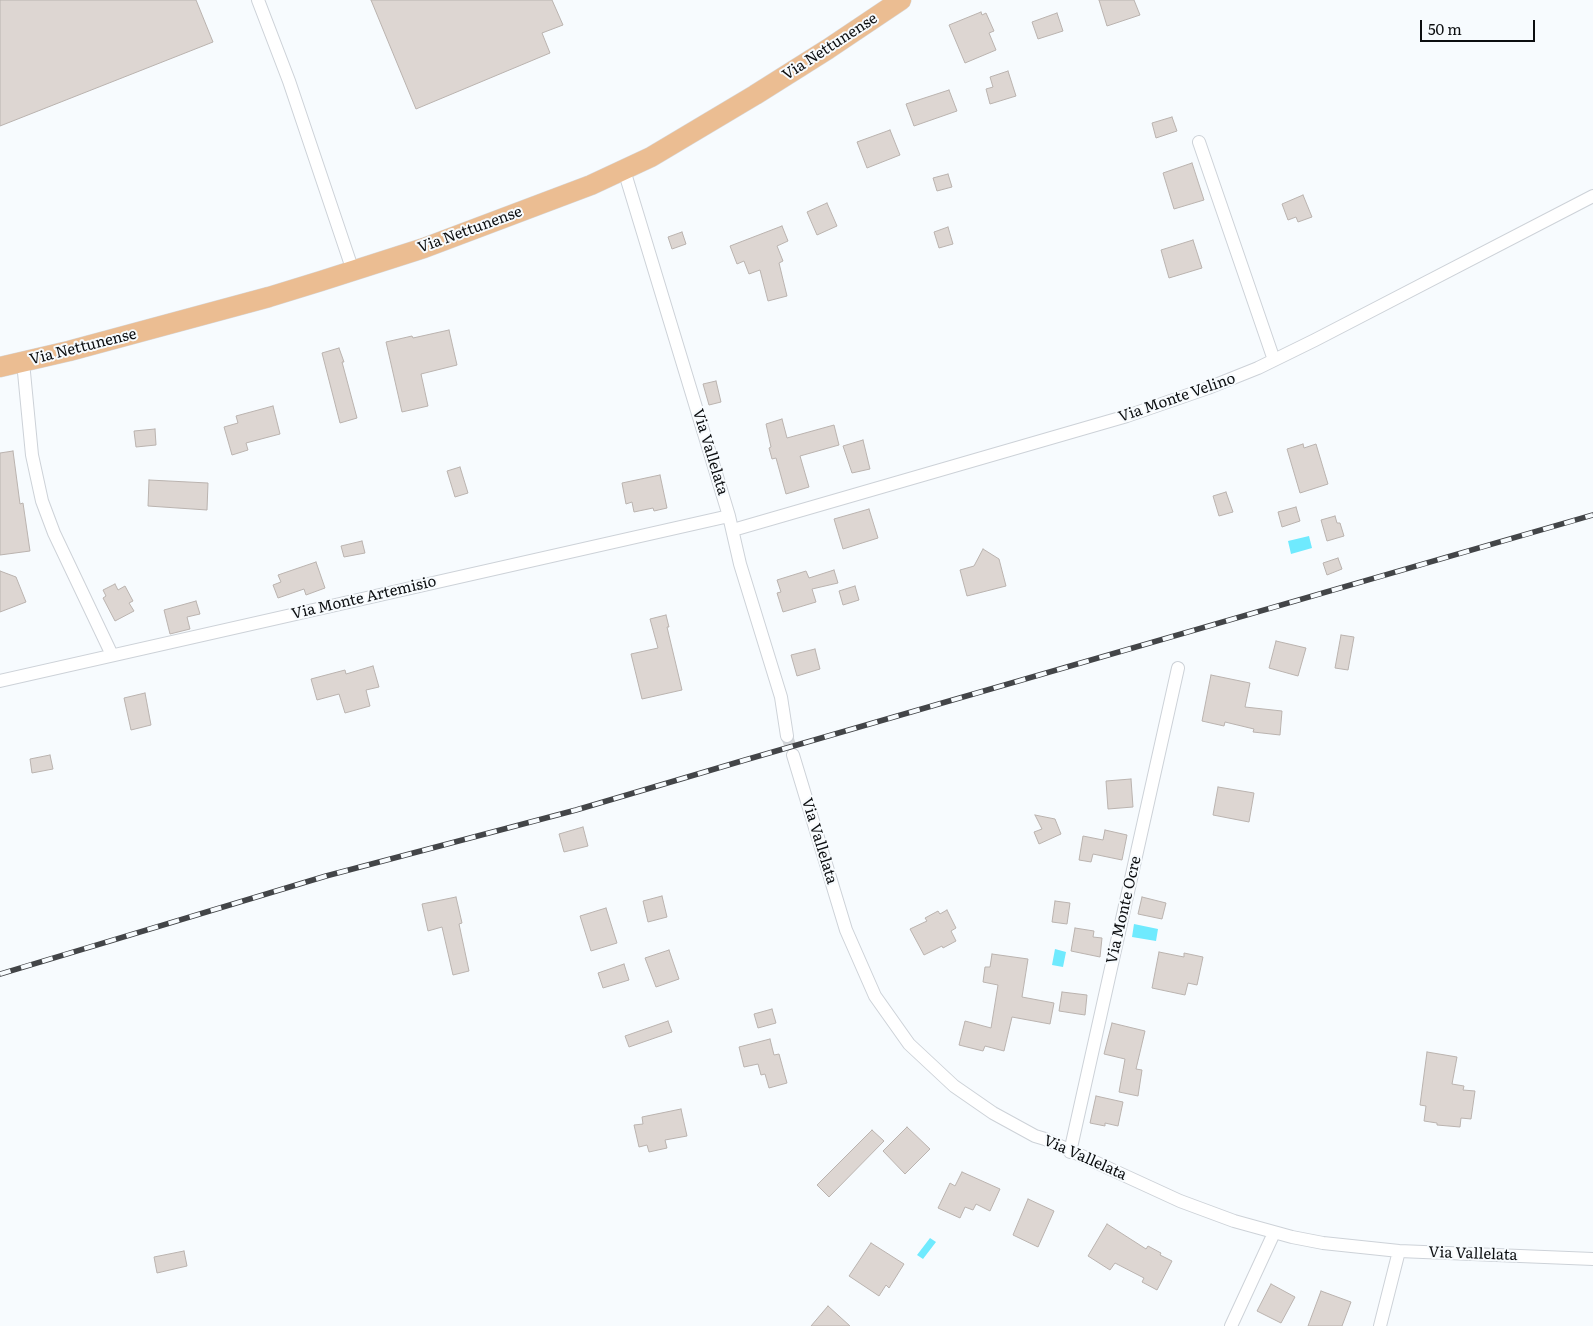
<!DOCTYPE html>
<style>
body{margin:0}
#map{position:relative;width:1593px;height:1326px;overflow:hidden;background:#f7fbfe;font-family:Literata,serif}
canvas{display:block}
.scale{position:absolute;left:1420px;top:20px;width:115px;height:22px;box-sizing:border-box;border:2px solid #0c0e10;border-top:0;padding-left:6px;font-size:15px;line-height:18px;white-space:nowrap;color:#0c0e10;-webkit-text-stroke:4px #f7fbfe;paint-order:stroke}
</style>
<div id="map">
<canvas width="1593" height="1326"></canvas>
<div class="scale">50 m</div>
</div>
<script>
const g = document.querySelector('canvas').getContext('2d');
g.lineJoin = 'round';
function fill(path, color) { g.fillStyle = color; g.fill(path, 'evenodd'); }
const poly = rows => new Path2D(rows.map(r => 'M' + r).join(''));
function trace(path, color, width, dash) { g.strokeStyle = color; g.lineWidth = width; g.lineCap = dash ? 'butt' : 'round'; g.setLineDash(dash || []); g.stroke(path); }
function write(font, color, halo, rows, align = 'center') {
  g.font = font + ' Literata,serif'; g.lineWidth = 4; g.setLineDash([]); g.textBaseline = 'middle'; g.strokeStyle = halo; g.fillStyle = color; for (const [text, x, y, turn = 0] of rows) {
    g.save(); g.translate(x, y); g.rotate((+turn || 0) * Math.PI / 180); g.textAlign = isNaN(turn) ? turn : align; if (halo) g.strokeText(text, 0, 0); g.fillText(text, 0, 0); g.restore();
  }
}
fill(poly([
 [1309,536,1312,548,1291,554,1288,541],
 [1134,924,1158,929,1156,941,1132,937],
 [1055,949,1066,952,1063,967,1052,965],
 [930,1238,936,1242,923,1259,917,1255]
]), '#6feafe');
const building = poly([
 [0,0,196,0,213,42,0,126,0,0],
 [371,0,552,0,563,25,542,33,550,53,416,109,371,0],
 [1099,0,1134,0,1140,15,1107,26,1099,0],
 [981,12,982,15,986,13,994,31,989,33,996,50,965,63,949,25,981,12],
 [1057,13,1063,31,1038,39,1032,22,1057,13],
 [1008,71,1016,96,990,104,986,89,993,87,990,77,1008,71],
 [949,90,957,111,914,126,906,104,949,90],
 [1172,117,1177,131,1156,138,1152,123,1172,117],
 [890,130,900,155,867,168,857,142,890,130],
 [1192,163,1204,200,1174,209,1163,173,1192,163],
 [948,174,952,187,937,191,933,178,948,174],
 [1303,195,1312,217,1298,222,1296,217,1288,220,1282,204,1303,195],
 [827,203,837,226,817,235,807,212,827,203],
 [782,226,788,241,777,246,783,261,779,263,787,296,768,301,760,270,749,274,744,261,737,264,730,246,782,226],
 [948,227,953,244,939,248,934,232,948,227],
 [682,232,686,244,672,249,668,237,682,232],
 [1193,240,1202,268,1169,278,1161,250,1193,240],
 [449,330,457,365,421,374,428,406,402,412,386,342,412,336,413,338,449,330],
 [339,348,344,362,342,362,357,418,340,423,322,353,339,348],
 [716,381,721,402,709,405,703,384,716,381],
 [273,406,280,434,246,443,248,450,232,455,224,427,238,423,236,416,273,406],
 [782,419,787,438,834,425,839,445,800,456,809,487,786,494,776,458,772,459,769,448,771,447,766,424,782,419],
 [155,429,156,445,136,447,134,431,155,429],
 [863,440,870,469,852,473,843,446,863,440],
 [1303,444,1304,448,1316,444,1328,484,1300,493,1287,449,1303,444],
 [13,451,20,504,23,503,30,551,0,555,0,453,13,451],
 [460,467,468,493,455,497,447,471,460,467],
 [660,475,667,508,654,511,653,508,634,512,632,502,626,504,622,483,660,475],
 [149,480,208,483,207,510,148,506,149,480],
 [1226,492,1233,512,1219,516,1213,496,1226,492],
 [1296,507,1300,521,1282,527,1278,512,1296,507],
 [869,509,878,538,843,549,834,519,869,509],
 [1335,516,1337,523,1340,523,1344,536,1327,541,1321,520,1335,516],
 [362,541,365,553,344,557,341,546,362,541],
 [983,549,999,559,1006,586,967,596,960,570,974,566,983,549],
 [1338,558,1342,569,1327,575,1323,563,1338,558],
 [316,562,325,588,306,595,304,589,278,598,273,585,281,582,278,575,316,562],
 [834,570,838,583,812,589,816,602,783,612,777,593,781,592,777,580,806,571,809,578,834,570],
 [0,571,16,577,26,602,0,612,0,571],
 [115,584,118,590,125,586,133,601,129,603,134,611,115,621,103,598,106,596,103,590,115,584],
 [855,586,859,600,843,605,839,591,855,586],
 [196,601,200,614,187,617,190,629,170,634,164,610,196,601],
 [666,615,669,627,667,627,682,690,642,699,631,654,658,648,650,619,666,615],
 [1341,635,1354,637,1348,670,1335,668,1341,635],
 [1276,641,1306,648,1298,676,1269,668,1276,641],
 [815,649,820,669,797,676,791,655,815,649],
 [373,666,379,687,366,690,370,706,345,713,339,694,317,700,311,679,345,670,346,674,373,666],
 [1211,675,1250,683,1245,707,1282,711,1280,735,1253,732,1254,729,1225,722,1224,726,1202,721,1211,675],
 [145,693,151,725,131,730,124,698,145,693],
 [50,755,53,769,32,773,30,759,50,755],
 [1131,779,1133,807,1108,809,1106,781,1131,779],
 [1218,787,1254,793,1249,822,1213,815,1218,787],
 [1035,815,1055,819,1061,834,1039,844,1034,832,1042,829,1035,815],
 [583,827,588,846,564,852,559,834,583,827],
 [1105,830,1127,835,1122,860,1093,854,1091,862,1079,860,1083,836,1103,840,1105,830],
 [662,896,667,917,648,922,643,901,662,896],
 [456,897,462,923,459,924,469,971,453,975,442,927,428,931,422,904,456,897],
 [1142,897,1166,903,1162,919,1138,914,1142,897],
 [1055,901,1070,903,1067,924,1052,922,1055,901],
 [606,908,617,943,591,951,580,916,606,908],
 [947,910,956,928,951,931,956,941,943,948,942,946,924,955,910,929,927,921,925,918,938,911,940,914,947,910],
 [1075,928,1094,931,1093,937,1102,938,1100,957,1071,951,1075,928],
 [669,950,679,979,656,987,645,958,669,950],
 [1159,952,1184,957,1184,953,1203,957,1197,985,1188,983,1185,995,1152,988,1159,952],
 [992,954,1028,959,1022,997,1054,1003,1050,1024,1012,1017,1004,1051,985,1046,983,1051,959,1045,965,1021,991,1028,998,985,983,982,985,967,990,967,992,954],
 [624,964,629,980,603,988,598,973,624,964],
 [1062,992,1087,995,1085,1015,1059,1011,1062,992],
 [772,1009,776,1023,758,1028,754,1014,772,1009],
 [668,1021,672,1032,629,1047,625,1036,668,1021],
 [1112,1023,1145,1031,1136,1069,1142,1070,1138,1096,1119,1092,1125,1059,1104,1054,1112,1023],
 [770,1039,774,1055,779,1054,787,1083,769,1088,765,1074,761,1075,758,1064,744,1067,739,1047,770,1039],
 [1427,1052,1457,1057,1452,1084,1464,1086,1463,1090,1475,1091,1471,1119,1461,1118,1460,1127,1437,1125,1437,1123,1424,1121,1426,1106,1420,1105,1427,1052],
 [1096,1096,1123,1102,1118,1126,1105,1123,1105,1126,1090,1123,1096,1096],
 [681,1109,687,1136,665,1140,667,1148,649,1152,647,1145,639,1147,634,1125,643,1124,642,1117,681,1109],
 [907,1127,930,1149,905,1174,883,1151,907,1127],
 [872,1130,884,1141,829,1197,817,1185,872,1130],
 [962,1172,1000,1189,990,1211,976,1204,973,1210,965,1207,960,1218,938,1208,950,1183,955,1186,962,1172],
 [1028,1199,1054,1211,1038,1247,1013,1235,1028,1199],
 [1107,1224,1146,1249,1148,1246,1161,1253,1160,1255,1172,1261,1157,1290,1142,1282,1144,1278,1115,1263,1110,1270,1088,1256,1107,1224],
 [871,1243,904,1264,889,1288,886,1285,879,1296,849,1276,871,1243],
 [184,1251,187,1266,157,1273,154,1257,184,1251],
 [1271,1284,1295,1297,1281,1323,1257,1311,1271,1284],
 [1321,1291,1351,1302,1342,1326,1308,1326,1321,1291],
 [828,1306,850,1326,811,1326,828,1306]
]);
fill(building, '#ddd6d2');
trace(building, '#bab3af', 1);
trace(poly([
 [787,736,793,755]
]), '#d4d7da', 12, [12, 6]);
const minor = poly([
 [258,0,289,81,353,271],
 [1199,142,1274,360],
 [624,170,729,516,740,564,781,697,787,736],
 [23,362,32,455,42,501,54,533,112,655],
 [733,530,1127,416,1208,388,1258,368,1315,340,1593,196],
 [0,681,729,516],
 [793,755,846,930,875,996,909,1044,954,1086,993,1113,1035,1136,1045,1139,1180,1201,1234,1221,1292,1237,1323,1243,1399,1251,1593,1259],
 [1070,1152,1178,668],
 [1231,1326,1274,1233],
 [1380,1326,1399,1251]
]);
const primary = poly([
 [0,367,69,351,269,297,321,281,424,248,591,185,651,157,755,95,828,49,901,0]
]);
trace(minor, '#cdd2d8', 14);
trace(primary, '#d8d8d9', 21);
trace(minor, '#fff', 12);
trace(primary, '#ebbd92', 20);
const rail = poly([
 [0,974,326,876,576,810,745,760,1593,515]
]);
trace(rail, '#434548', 5.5);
trace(rail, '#f7fbfe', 4, [11]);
write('15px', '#0c0e10', '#f7fbfe', [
 ["Via Nettunense",830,47,-33],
 ["Via Nettunense",470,230,-20],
 ["Via Nettunense",83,347,-14],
 ["Via Monte Velino",1177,398,-19],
 ["Via Vallelata",710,452,73],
 ["Via Monte Artemisio",364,598,-13],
 ["Via Vallelata",819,841,73],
 ["Via Monte Ocre",1124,910,-77],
 ["Via Vallelata",1085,1158,24],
 ["Via Vallelata",1473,1254,2]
]);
</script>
